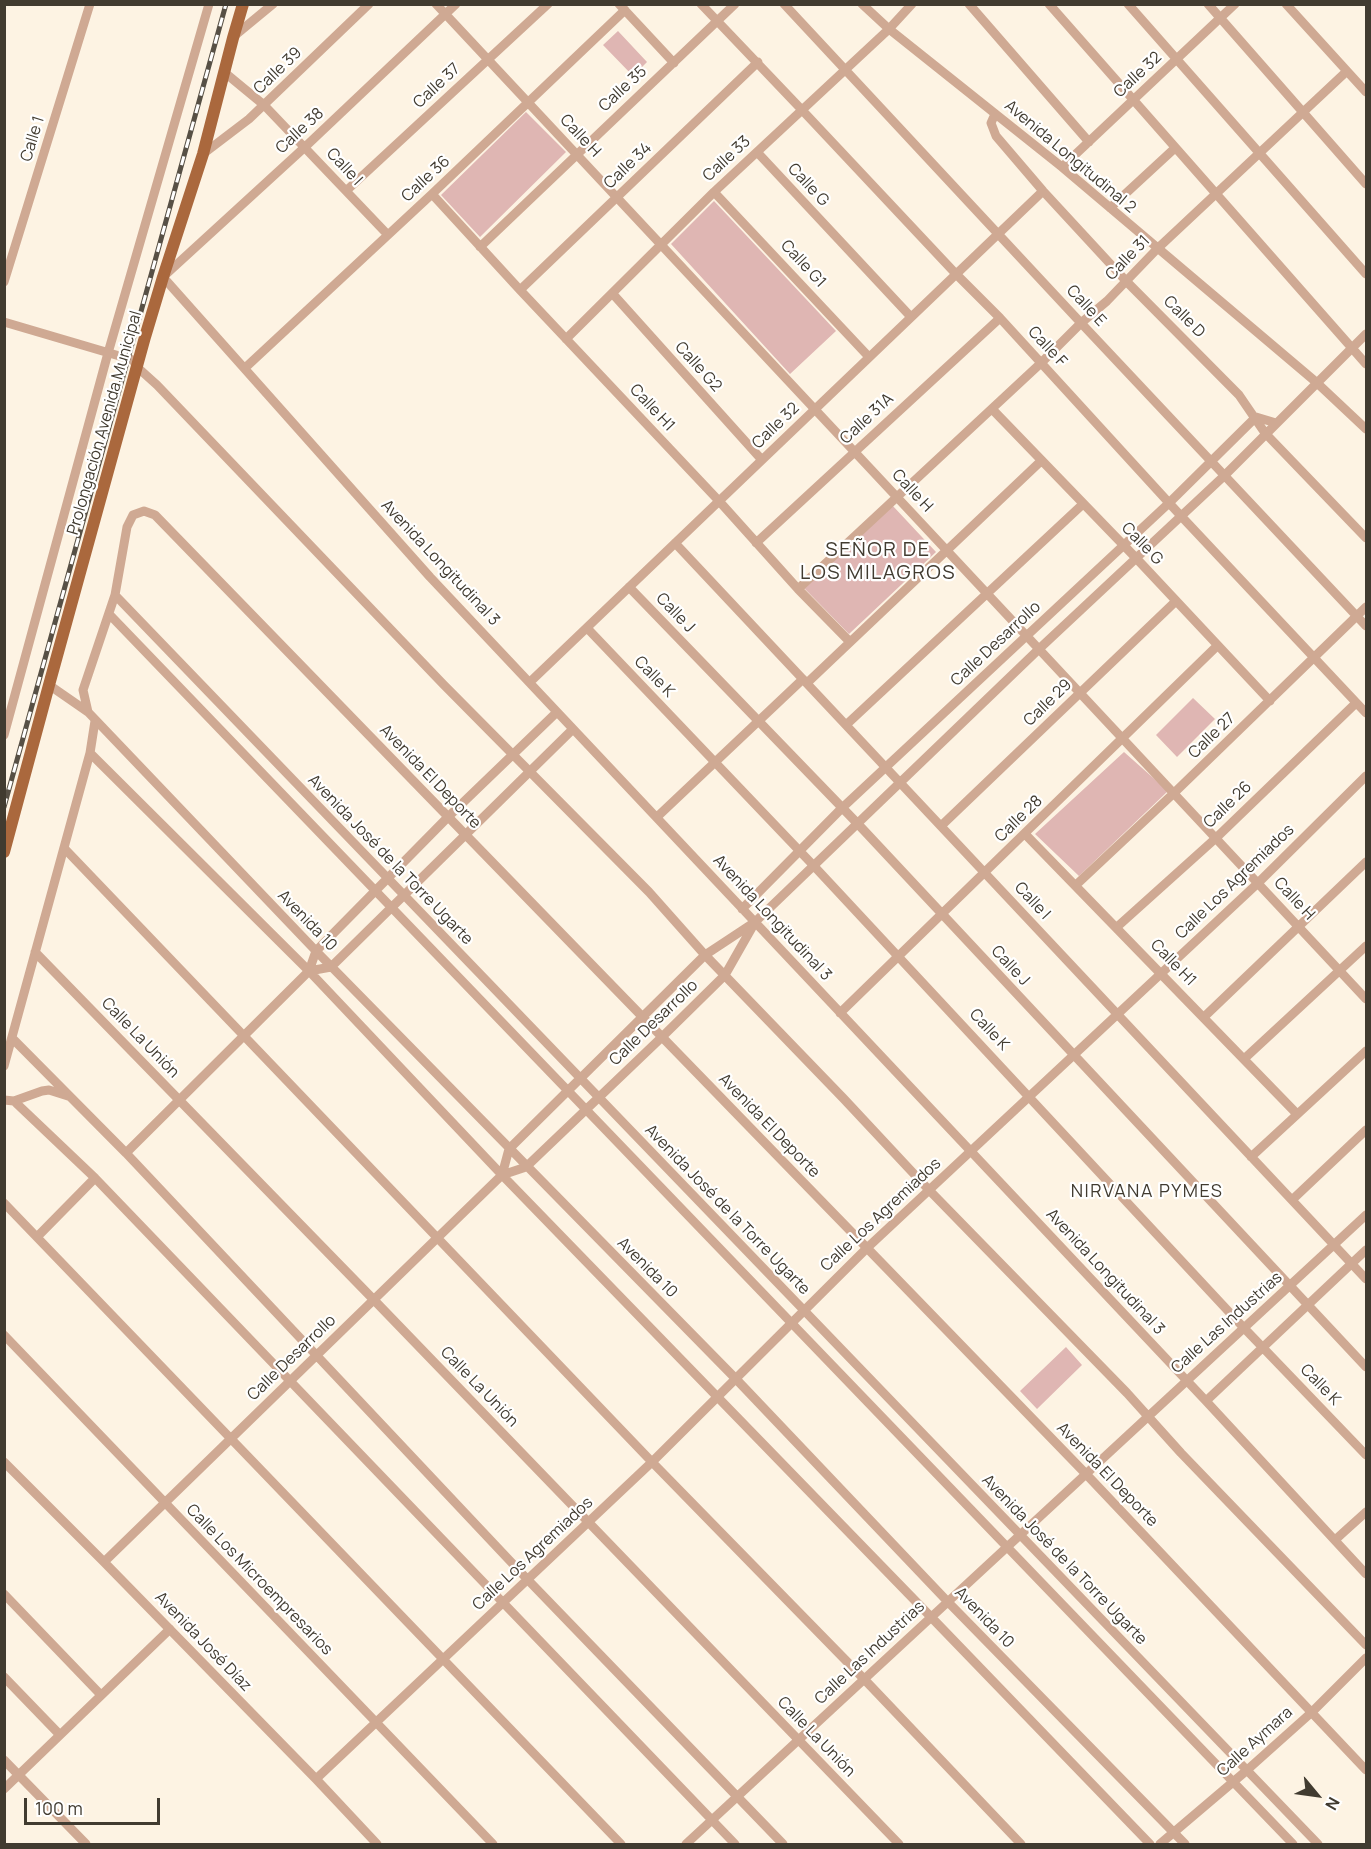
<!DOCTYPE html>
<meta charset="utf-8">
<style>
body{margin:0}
#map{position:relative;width:1371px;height:1849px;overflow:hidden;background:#fdf3e3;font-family:Manrope,sans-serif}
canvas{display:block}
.frame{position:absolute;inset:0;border:6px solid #413b30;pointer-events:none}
.north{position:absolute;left:1287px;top:1765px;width:60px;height:60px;-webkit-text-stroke:4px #fff;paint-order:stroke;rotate:119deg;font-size:16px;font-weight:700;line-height:24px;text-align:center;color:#413b30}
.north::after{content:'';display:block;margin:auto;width:21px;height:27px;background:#413b30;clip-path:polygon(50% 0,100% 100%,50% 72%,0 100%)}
.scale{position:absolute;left:24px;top:1798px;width:136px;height:27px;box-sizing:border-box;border:3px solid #413b30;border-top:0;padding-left:8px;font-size:18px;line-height:21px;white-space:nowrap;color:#413b30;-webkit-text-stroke:4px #fff;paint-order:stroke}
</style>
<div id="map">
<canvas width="1371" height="1849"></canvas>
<div class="frame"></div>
<div class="north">N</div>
<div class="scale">100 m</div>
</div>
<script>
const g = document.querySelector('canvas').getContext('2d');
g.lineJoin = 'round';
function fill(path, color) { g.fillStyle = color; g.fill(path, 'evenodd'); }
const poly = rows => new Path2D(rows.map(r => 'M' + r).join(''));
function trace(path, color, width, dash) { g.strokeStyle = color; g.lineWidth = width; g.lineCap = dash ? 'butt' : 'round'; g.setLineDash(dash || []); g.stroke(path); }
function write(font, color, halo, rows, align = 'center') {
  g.font = font + ' Manrope,sans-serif'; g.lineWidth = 4.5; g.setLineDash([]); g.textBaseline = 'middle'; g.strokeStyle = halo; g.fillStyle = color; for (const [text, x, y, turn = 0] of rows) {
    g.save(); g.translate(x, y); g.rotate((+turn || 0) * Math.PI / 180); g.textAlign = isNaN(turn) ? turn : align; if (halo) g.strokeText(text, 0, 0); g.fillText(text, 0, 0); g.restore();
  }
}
fill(poly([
 [618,31,647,62,633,76,603,45],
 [526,112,566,152,480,237,441,195],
 [714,201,836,331,790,374,671,244],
 [892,505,936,552,849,634,804,588],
 [1193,698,1215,719,1177,757,1156,735],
 [1124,752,1168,791,1079,876,1035,834],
 [1066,1347,1082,1365,1037,1409,1020,1391]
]), '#dfb6b3');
trace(poly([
 [436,4,1366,999],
 [456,4,305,147,163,277,430,577,1206,1401,1366,1574],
 [619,4,674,63],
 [701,4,802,110,956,274,1000,318,1181,516,1366,713],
 [784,4,1081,323,1366,626],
 [862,4,889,29,1062,167,1316,382,1366,429],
 [969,4,1089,142],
 [1049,4,1366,364],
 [1128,4,1366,274],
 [1208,4,1366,184],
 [1286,4,1366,92],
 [233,37,273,4],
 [224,72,264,105,388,235],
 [995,114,991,123,996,136,1043,191,1127,282,1239,395,1265,433,1366,538],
 [757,152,911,317],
 [203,154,249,119,369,4],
 [1062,167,1235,4],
 [346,191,548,4],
 [714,192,869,357],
 [432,194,520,290,719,501,798,589,850,642],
 [1110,208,1175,148],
 [480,247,735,4],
 [4,282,90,4],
 [520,290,758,62],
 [612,293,762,460],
 [4,322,133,360,137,367,157,385,443,684,649,892,705,955,844,1099,929,1190,1127,1393,1181,1453,1366,1645],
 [566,339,714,192,889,29,912,4],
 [245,368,432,194,625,10],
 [992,409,1136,558,1270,701],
 [675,543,1366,1279],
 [756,543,1000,318],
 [629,587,857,823,1366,1367],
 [798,589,1041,363,1081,323,1107,301,1157,249,1347,71],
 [115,595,1318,1844],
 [109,614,1293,1844],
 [587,628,813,865,1244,1328,1366,1455],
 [530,682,1043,191],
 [807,683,1041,461],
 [49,685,88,712,316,951,736,1379,948,1602,1185,1844],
 [88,712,83,690,115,595,127,527,133,515,144,511,155,515,867,1248,1086,1474,1366,1770],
 [846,725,1083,504],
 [4,735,108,353,209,4],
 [90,753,309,971,502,1175,931,1617,1150,1844],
 [657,817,803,679],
 [941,826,1176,601],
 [1025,834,1297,1114],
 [64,848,652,1462,864,1679,1021,1844],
 [1076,885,1174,793,1366,607],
 [742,909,842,808,1169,503,1256,417,1276,423],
 [1117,927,1216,838,1356,703],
 [35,952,374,1300,899,1844],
 [309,971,331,967,573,729],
 [840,1013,1217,646],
 [1204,1017,1366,862],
 [12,1038,126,1153,528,1580,783,1844],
 [1244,1059,1366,946],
 [4,1066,90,753,95,721],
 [4,1100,14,1101,95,1178,735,1844],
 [14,1101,42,1091,49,1090,68,1096],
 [126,1153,309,971,316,951,448,817,557,712],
 [1251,1157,1366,1051],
 [502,1175,509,1149,705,955,755,922,1039,649,1224,476,1366,334],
 [1292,1200,1366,1130],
 [4,1203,621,1844],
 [37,1237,95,1178],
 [4,1335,493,1844],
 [1206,1401,1366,1250],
 [4,1462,104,1562,316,1779,377,1844],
 [1335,1540,1366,1512],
 [104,1562,502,1175,526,1167,662,1037,725,975,754,924],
 [4,1594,101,1695],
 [4,1677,60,1735],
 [4,1760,86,1844],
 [316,1779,652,1462,867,1248,1258,883,1366,776],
 [4,1789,170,1629],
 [686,1844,1366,1215],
 [1160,1844,1246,1771,1312,1712,1366,1658]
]), '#cfa993', 9);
trace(poly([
 [4,852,49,685,145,337,163,277,203,154,233,38,243,4]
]), '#aa683d', 12);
const rail = poly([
 [4,807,226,4]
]);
trace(rail, '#575045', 5);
trace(rail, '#fff', 3, [9]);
write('16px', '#413b30', '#fff', [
 ["Calle 39",278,71,-44],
 ["Calle 32",1138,75,-43],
 ["Calle 37",437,86,-43],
 ["Calle 35",623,89,-43],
 ["Calle 38",300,131,-43],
 ["Calle H",580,136,47],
 ["Calle 1",33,139,-73],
 ["Avenida Longitudinal 2",1070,157,40],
 ["Calle 33",727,159,-43],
 ["Calle 34",628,166,-44],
 ["Calle I",344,167,47],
 ["Calle 36",426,179,-43],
 ["Calle G",808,185,47],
 ["Calle 31",1128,258,-46],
 ["Calle G1",803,264,47],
 ["Calle E",1086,306,47],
 ["Calle D",1184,317,45],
 ["Calle F",1047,347,47],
 ["Calle G2",698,367,48],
 ["Calle H1",652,408,47],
 ["Calle 31A",867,419,-43],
 ["Prolongación Avenida Municipal",105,423,-74],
 ["Calle 32",776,426,-44],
 ["Calle H",912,491,47],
 ["Calle G",1142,544,46],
 ["Avenida Longitudinal 3",440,563,47],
 ["Calle J",675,613,46],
 ["Calle Desarrollo",996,644,-43],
 ["Calle K",654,677,46],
 ["Calle 29",1048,703,-44],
 ["Calle 27",1212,736,-44],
 ["Avenida El Deporte",430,777,46],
 ["Calle 26",1228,805,-44],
 ["Calle 28",1019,819,-44],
 ["Avenida José de la Torre Ugarte",390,860,46],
 ["Calle Los Agremiados",1235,882,-44],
 ["Calle H",1294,899,47],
 ["Calle I",1032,901,47],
 ["Avenida Longitudinal 3",772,918,47],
 ["Avenida 10",307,921,46],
 ["Calle H1",1173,963,46],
 ["Calle J",1010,966,47],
 ["Calle Desarrollo",654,1023,-44],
 ["Calle K",989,1030,47],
 ["Calle La Unión",140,1038,46],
 ["Avenida El Deporte",769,1126,46],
 ["Avenida José de la Torre Ugarte",727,1210,46],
 ["Calle Los Agremiados",881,1215,-43],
 ["Avenida 10",647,1268,45],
 ["Avenida Longitudinal 3",1105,1272,47],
 ["Calle Las Industrias",1227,1323,-42],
 ["Calle Desarrollo",292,1358,-44],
 ["Calle K",1320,1385,46],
 ["Calle La Unión",479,1387,46],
 ["Avenida El Deporte",1107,1475,46],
 ["Calle Los Agremiados",533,1554,-43],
 ["Avenida José de la Torre Ugarte",1064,1560,46],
 ["Calle Los Microempresarios",259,1580,46],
 ["Avenida 10",984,1618,46],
 ["Avenida José Díaz",203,1642,46],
 ["Calle Las Industrias",870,1653,-43],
 ["Calle La Unión",816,1737,46],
 ["Calle Aymara",1255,1742,-42]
]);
g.letterSpacing = '1.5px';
write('18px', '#413b30', '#fff', [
 ["NIRVANA PYMES",1147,1192]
]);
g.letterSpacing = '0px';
g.letterSpacing = '1.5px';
write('20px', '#413b30', '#fff', [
 ["SEÑOR DE",878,550],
 ["LOS MILAGROS",878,573]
]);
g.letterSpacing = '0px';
</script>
